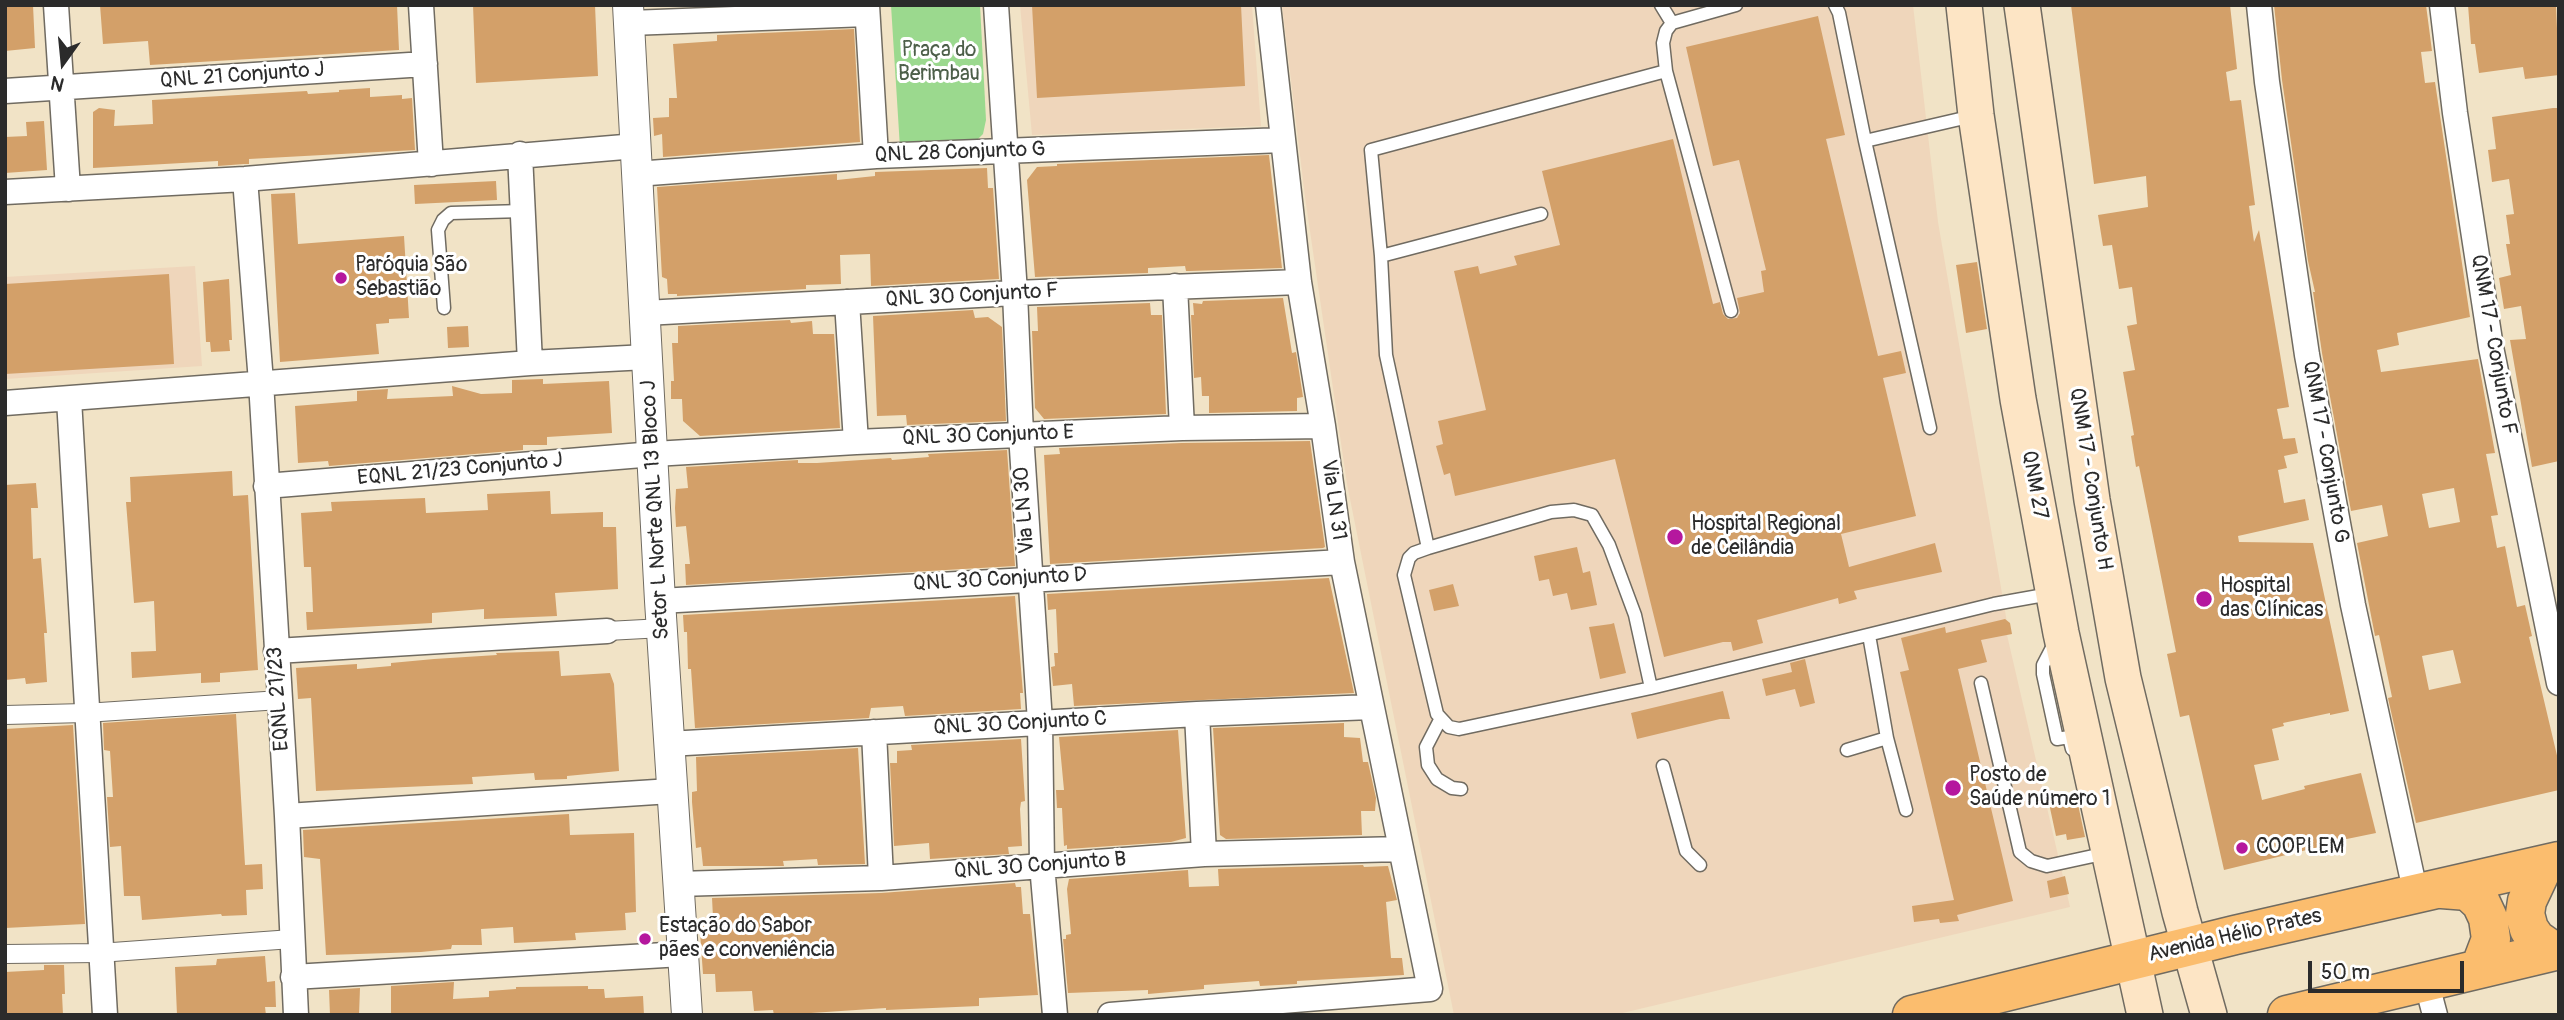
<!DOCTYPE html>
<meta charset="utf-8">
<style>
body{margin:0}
#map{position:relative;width:2564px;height:1020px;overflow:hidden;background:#f1e3c6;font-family:Pangolin,sans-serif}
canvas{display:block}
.frame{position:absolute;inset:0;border:7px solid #2b2b2b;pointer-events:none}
.north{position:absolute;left:28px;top:28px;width:70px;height:70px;-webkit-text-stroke:5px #fff;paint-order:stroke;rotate:195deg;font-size:19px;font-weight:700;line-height:28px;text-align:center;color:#2b2b2b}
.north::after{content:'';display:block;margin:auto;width:24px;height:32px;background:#2b2b2b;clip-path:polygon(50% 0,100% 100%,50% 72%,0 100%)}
.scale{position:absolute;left:2308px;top:961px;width:156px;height:32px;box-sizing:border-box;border:4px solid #2b2b2b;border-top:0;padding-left:9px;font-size:21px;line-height:24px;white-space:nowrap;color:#2b2b2b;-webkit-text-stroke:5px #fff;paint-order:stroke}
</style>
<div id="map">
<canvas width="2564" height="1020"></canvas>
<div class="frame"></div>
<div class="north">N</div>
<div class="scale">50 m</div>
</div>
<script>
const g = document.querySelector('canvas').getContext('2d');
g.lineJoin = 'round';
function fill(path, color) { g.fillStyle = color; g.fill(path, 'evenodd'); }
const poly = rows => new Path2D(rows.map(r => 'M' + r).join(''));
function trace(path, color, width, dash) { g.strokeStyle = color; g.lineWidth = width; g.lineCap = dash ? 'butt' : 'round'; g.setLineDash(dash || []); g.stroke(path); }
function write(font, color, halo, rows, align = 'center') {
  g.font = font + ' Pangolin,sans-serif'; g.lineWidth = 6; g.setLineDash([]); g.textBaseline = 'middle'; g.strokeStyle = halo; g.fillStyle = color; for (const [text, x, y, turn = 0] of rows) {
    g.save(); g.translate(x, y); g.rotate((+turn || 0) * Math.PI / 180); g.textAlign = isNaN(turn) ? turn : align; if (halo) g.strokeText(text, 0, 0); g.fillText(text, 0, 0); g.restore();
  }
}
fill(poly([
 [1020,5,1252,5,1261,126,1032,135],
 [1282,5,1913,5,1938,222,2009,634,2007,635,2070,907,1614,1015,1454,1015,1347,484,1305,197],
 [195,266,202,366,5,379,5,277]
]), '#efd6bb');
fill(poly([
 [891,5,980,5,986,120,983,134,978,139,971,142,900,148]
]), '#9bd98e');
fill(poly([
 [5,5,33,5,35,48,5,51],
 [100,5,397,5,399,50,150,65,148,41,103,44],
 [473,5,595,5,598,76,476,83],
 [1032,5,1241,5,1245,86,1037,98],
 [2071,5,2230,5,2237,69,2226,72,2230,101,2241,100,2255,205,2249,206,2254,242,2259,230,2289,407,2277,409,2283,439,2295,438,2298,453,2284,456,2287,468,2278,470,2284,503,2305,499,2309,520,2238,536,2239,542,2313,543,2349,711,2330,715,2330,713,2283,723,2284,726,2272,729,2279,760,2254,765,2262,800,2305,789,2304,786,2361,773,2376,833,2337,841,2338,847,2320,852,2319,847,2224,870,2189,715,2180,717,2167,654,2176,652,2139,466,2136,467,2131,436,2134,435,2123,372,2135,370,2127,326,2137,324,2132,287,2119,289,2112,245,2103,246,2098,215,2148,207,2146,176,2094,184],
 [2274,5,2426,5,2432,51,2421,52,2425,83,2435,82,2470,317,2397,333,2399,345,2377,350,2381,372,2478,359,2495,453,2486,454,2498,515,2491,516,2497,548,2505,546,2517,607,2525,605,2532,636,2529,637,2559,764,2559,790,2416,823,2388,698,2392,697,2379,635,2375,636,2357,543,2388,536,2382,505,2351,511,2322,353,2313,292,2315,292,2308,261,2282,80],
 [2454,488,2460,522,2429,528,2422,494],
 [2453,650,2461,683,2429,690,2422,656],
 [2468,5,2556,5,2559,75,2525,79,2523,67,2479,73,2475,44,2471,44],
 [1818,16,1845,135,1826,139,1878,356,1901,351,1906,373,1883,378,1916,516,1841,534,1849,567,1935,543,1942,572,1854,591,1857,599,1839,604,1838,598,1757,620,1763,643,1733,651,1731,642,1723,642,1664,657,1615,459,1455,496,1450,473,1444,475,1436,446,1443,444,1438,421,1486,410,1454,271,1478,266,1480,274,1517,265,1514,256,1560,245,1542,171,1673,139,1713,304,1720,302,1723,314,1728,319,1737,318,1740,313,1737,298,1764,292,1761,271,1766,270,1739,160,1713,166,1686,47],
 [854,29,860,142,663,157,662,134,654,136,653,118,669,117,669,98,677,98,673,44,717,41,717,35],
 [370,88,370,97,402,95,402,99,412,98,415,150,249,159,249,164,244,164,218,166,218,161,93,168,93,112,99,108,115,110,114,126,153,124,152,100,307,91,308,94,339,92,339,90],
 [2553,108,2559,108,2559,461,2532,467,2510,340,2526,339,2521,306,2504,309,2499,278,2511,275,2506,244,2510,244,2506,215,2514,214,2509,179,2492,182,2488,150,2496,149,2492,117],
 [44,121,47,170,5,173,5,137,27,136,26,122],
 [1269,155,1282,268,1190,271,1186,271,1185,266,1148,268,1148,273,1035,277,1027,180,1037,167,1057,166,1057,164],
 [987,168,988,188,993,188,999,279,871,286,870,254,840,255,841,284,806,285,806,289,787,290,677,296,677,294,668,294,667,279,662,277,657,187,837,174,837,180,875,176,875,172],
 [496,181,497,200,415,204,414,185],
 [295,193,298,244,404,236,409,318,389,319,389,323,376,324,379,354,280,362,271,194],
 [1977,262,1987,329,1966,333,1956,265],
 [169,274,174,364,5,374,5,284],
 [229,279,232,340,229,340,230,351,211,352,210,342,206,342,203,282],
 [1283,298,1292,353,1296,352,1303,397,1297,398,1297,411,1209,413,1209,396,1202,396,1201,377,1194,378,1191,315,1194,315,1193,303,1202,304,1203,301],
 [1150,303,1151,315,1162,315,1166,414,1044,419,1035,408,1032,331,1038,331,1037,307],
 [973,310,975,318,988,317,1002,327,1006,421,907,425,906,415,877,416,873,316],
 [790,320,791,323,812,321,813,334,834,334,840,428,700,436,683,421,682,399,671,399,671,381,674,381,672,343,678,343,678,326],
 [468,326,469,347,448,348,447,327],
 [543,379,543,384,609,381,612,433,547,437,547,445,523,445,523,450,329,466,328,461,298,463,295,406,357,401,357,391,388,389,387,399,453,396,452,386,481,394,512,393,512,380],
 [1310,441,1325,547,1323,548,1050,564,1044,455,1060,454,1059,448,1182,443],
 [1007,450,1015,566,686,585,685,564,690,564,686,526,676,527,675,508,676,489,688,488,686,467,798,460,798,463,817,463,891,458,892,460,929,457,928,454],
 [232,471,233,496,248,495,258,670,220,673,220,682,201,683,201,673,132,678,131,652,156,651,154,601,134,603,126,502,131,502,130,477],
 [36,483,38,508,31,508,33,559,41,558,47,633,44,633,47,682,26,684,25,678,5,680,5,485],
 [550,491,551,514,603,512,603,527,616,527,618,589,555,593,557,616,484,619,484,609,432,613,432,623,307,630,306,612,313,612,311,567,304,567,301,513,332,511,331,502,425,498,426,513,488,510,487,494],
 [1577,547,1583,573,1590,571,1597,605,1571,610,1567,593,1553,596,1549,579,1539,581,1534,556],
 [1329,578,1354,693,1074,706,1072,684,1053,686,1051,667,1055,666,1054,653,1058,653,1056,609,1048,610,1047,594],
 [1453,584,1459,606,1434,611,1429,590],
 [1015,596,1023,693,1020,693,1021,709,905,716,903,706,871,708,869,718,695,728,691,669,688,669,687,632,684,632,683,615],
 [2005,619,2010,623,2012,634,1981,640,1987,662,1958,669,2013,901,1957,915,1959,921,1940,923,1939,919,1914,922,1912,906,1954,900,1900,672,1909,670,1901,638,1945,627,1946,633],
 [1611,624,1614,623,1626,673,1600,679,1589,627],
 [559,651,561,676,610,673,614,684,619,771,567,776,567,779,535,780,534,773,472,777,473,784,316,791,311,698,298,699,296,668,357,664,357,669,391,666,391,663,434,659,497,655,496,653],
 [1805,659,1815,703,1800,707,1795,689,1766,696,1762,679,1792,672,1790,663],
 [1723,691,1730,719,1720,719,1637,739,1631,713],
 [236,714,245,865,262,864,263,889,246,890,247,915,222,916,221,914,142,920,140,896,124,896,121,846,110,847,107,797,113,797,110,751,104,750,103,723],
 [1344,723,1344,737,1360,738,1363,762,1368,762,1376,798,1375,811,1361,811,1362,835,1226,839,1220,835,1213,728],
 [73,725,85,924,5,928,5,729],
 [1178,730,1186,838,1171,842,1067,849,1067,845,1064,846,1062,808,1057,808,1056,790,1064,790,1059,737],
 [1021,739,1025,801,1021,802,1020,809,1022,846,1008,847,1009,854,930,859,929,843,894,846,890,763,897,763,897,751,912,750,911,745],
 [858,748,865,864,818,865,817,859,783,861,784,866,703,866,701,847,696,848,692,802,692,792,697,791,696,757],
 [2076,795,2085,837,2067,840,2066,834,2056,836,2050,808,2053,800],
 [569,814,570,835,634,833,636,912,625,913,626,930,575,933,576,940,514,943,513,927,481,929,482,945,452,945,451,949,421,952,326,955,320,859,304,857,303,830],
 [1363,865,1364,867,1388,866,1397,900,1386,902,1391,958,1402,958,1404,975,1297,981,1297,984,1260,986,1259,981,1204,985,1204,989,1148,994,1148,990,1068,993,1063,939,1066,939,1066,935,1071,934,1067,889,1069,879,1188,870,1189,887,1219,886,1218,869],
 [2065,876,2069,894,2050,898,2047,881],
 [1015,883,1016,887,1021,887,1023,914,1030,914,1038,995,979,998,979,1006,886,1010,886,1008,811,1013,811,1015,774,1015,773,1010,754,1011,752,991,716,992,715,974,703,974,699,918,713,917,712,898,881,893],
 [265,956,267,982,275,981,276,1007,265,1007,266,1015,177,1015,175,967,216,965,217,959],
 [44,965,64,965,65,994,62,994,63,1015,5,1015,5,972,44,970],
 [454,982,453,999,489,997,489,991,516,989,516,987,588,986,588,989,604,989,605,998,643,996,644,1015,391,1015,391,986],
 [360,988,359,1015,330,1015,329,990]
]), '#d3a069');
const service = poly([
 [1661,5,1672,23],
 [1835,5,1839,13,1865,141,1973,116],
 [1865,141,1930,428],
 [1381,256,1541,214],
 [444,308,438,230,443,220,451,213,523,211],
 [1731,311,1666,71,1663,43,1666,31,1672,23,1736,5],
 [1574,510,1592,515,1609,545,1635,615,1651,688,1459,729,1449,727,1437,714,1404,575,1409,558,1414,553,1428,548,1551,512,1574,510],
 [1428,548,1386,355,1381,256,1371,150,1666,71],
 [1869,635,1887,738,1906,810],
 [2055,642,2043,665,2043,674,2057,739,2069,737,2072,749],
 [1981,683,2020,852,2031,861,2047,866,2107,853],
 [1651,688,1994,604,2050,594],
 [1440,720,1426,747,1428,765,1437,779,1452,788,1461,789],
 [1847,750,1887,738],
 [1663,766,1686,851,1700,865]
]);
const pedestrian = poly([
 [607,631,663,628],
 [5,715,85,713,280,700],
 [5,954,99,953,292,939]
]);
const minor = poly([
 [56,5,68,189],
 [421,5,431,164],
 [867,5,876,156],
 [996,5,1015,293,1021,434,1040,722,1042,865,1055,1015],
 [2259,5,2267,82,2307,355,2353,605,2416,895],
 [2442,5,2455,113,2491,347,2559,683],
 [630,23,867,14],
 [5,91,425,64],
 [520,154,530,363],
 [636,174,876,156,1283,140],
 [245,179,261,382,287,816,296,1015],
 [5,192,245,179,636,146],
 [1175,286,1182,428],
 [847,302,856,442],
 [645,313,1015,293,1299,282],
 [69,399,105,1015],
 [5,403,530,363,647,357],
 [266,486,654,454,856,442,1182,428,1323,426],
 [660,601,1342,562],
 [276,651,607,631],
 [1197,714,1204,854],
 [874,732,881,878],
 [668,744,1197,714,1371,707],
 [287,816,671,791],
 [678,884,881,878,1204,854,1401,849],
 [293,977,682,954],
 [2426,981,2435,1015],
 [1110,1015,1430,989,1342,562,1323,426,1299,282,1268,5]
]);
const tertiary = poly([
 [628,5,660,601,687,1015]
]);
const secondary = poly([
 [1964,5,1976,115,2018,399,2061,633,2145,1015],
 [2022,5,2092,500,2123,678,2180,912,2209,1015]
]);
const primary = poly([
 [2544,865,2527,901,2525,914,2529,929,2536,939,2553,951],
 [2442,889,2468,891,2481,903,2488,918,2491,939,2480,968],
 [1912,1015,2235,935,2559,861],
 [2287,1015,2559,950]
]);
trace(service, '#706b61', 15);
trace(pedestrian, '#706b61', 20);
trace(minor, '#706b61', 27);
trace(tertiary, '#706b61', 32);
trace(secondary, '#706b61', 38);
trace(primary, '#706b61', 41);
trace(service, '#fff', 12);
trace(pedestrian, '#fff', 18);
trace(minor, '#fff', 24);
trace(tertiary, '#fff', 30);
trace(secondary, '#fde5c5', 35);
trace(primary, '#fbbd6e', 38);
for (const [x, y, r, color] of [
 [341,278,7,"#b5179e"],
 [1675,537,9,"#b5179e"],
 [2204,599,9,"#b5179e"],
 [1953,788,9,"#b5179e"],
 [2242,848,7,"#b5179e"],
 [645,939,7,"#b5179e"]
]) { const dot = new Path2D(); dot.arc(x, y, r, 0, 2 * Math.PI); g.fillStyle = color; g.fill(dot); trace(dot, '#fff', 2.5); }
write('21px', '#4d5f49', '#fff', [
 ["Praça do",939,51],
 ["Berimbau",939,75]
]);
write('21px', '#2b2b2b', '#fff', [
 ["QNL 21 Conjunto J",242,76,-4],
 ["QNL 28 Conjunto G",960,153,-2],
 ["QNL 30 Conjunto F",972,296,-3],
 ["QNM 17 - Conjunto F",2493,345,80],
 ["QNL 30 Conjunto E",988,436,-2],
 ["QNM 17 - Conjunto G",2325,452,80],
 ["EQNL 21/23 Conjunto J",460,470,-5],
 ["QNM 17 - Conjunto H",2090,479,81],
 ["QNM 27",2034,485,80],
 ["Via LN 31",1333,500,82],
 ["Setor L Norte QNL 13 Bloco J",656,510,-93],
 ["Via LN 30",1025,510,-94],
 ["QNL 30 Conjunto D",1000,580,-3],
 ["EQNL 21/23",279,699,-94],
 ["QNL 30 Conjunto C",1020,724,-3],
 ["QNL 30 Conjunto B",1040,866,-4],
 ["Avenida Hélio Prates",2235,936,-13]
]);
write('21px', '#2b2b2b', '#fff', [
 ["Paróquia São",355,266],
 ["Sebastião",355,290],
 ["Hospital Regional",1691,525],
 ["de Ceilândia",1691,549],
 ["Hospital",2220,587],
 ["das Clínicas",2220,611],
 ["Posto de",1969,776],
 ["Saúde número 1",1969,800],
 ["COOPLEM",2256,848],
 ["Estação do Sabor",659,927],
 ["pães e conveniência",659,951]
], 'left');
</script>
